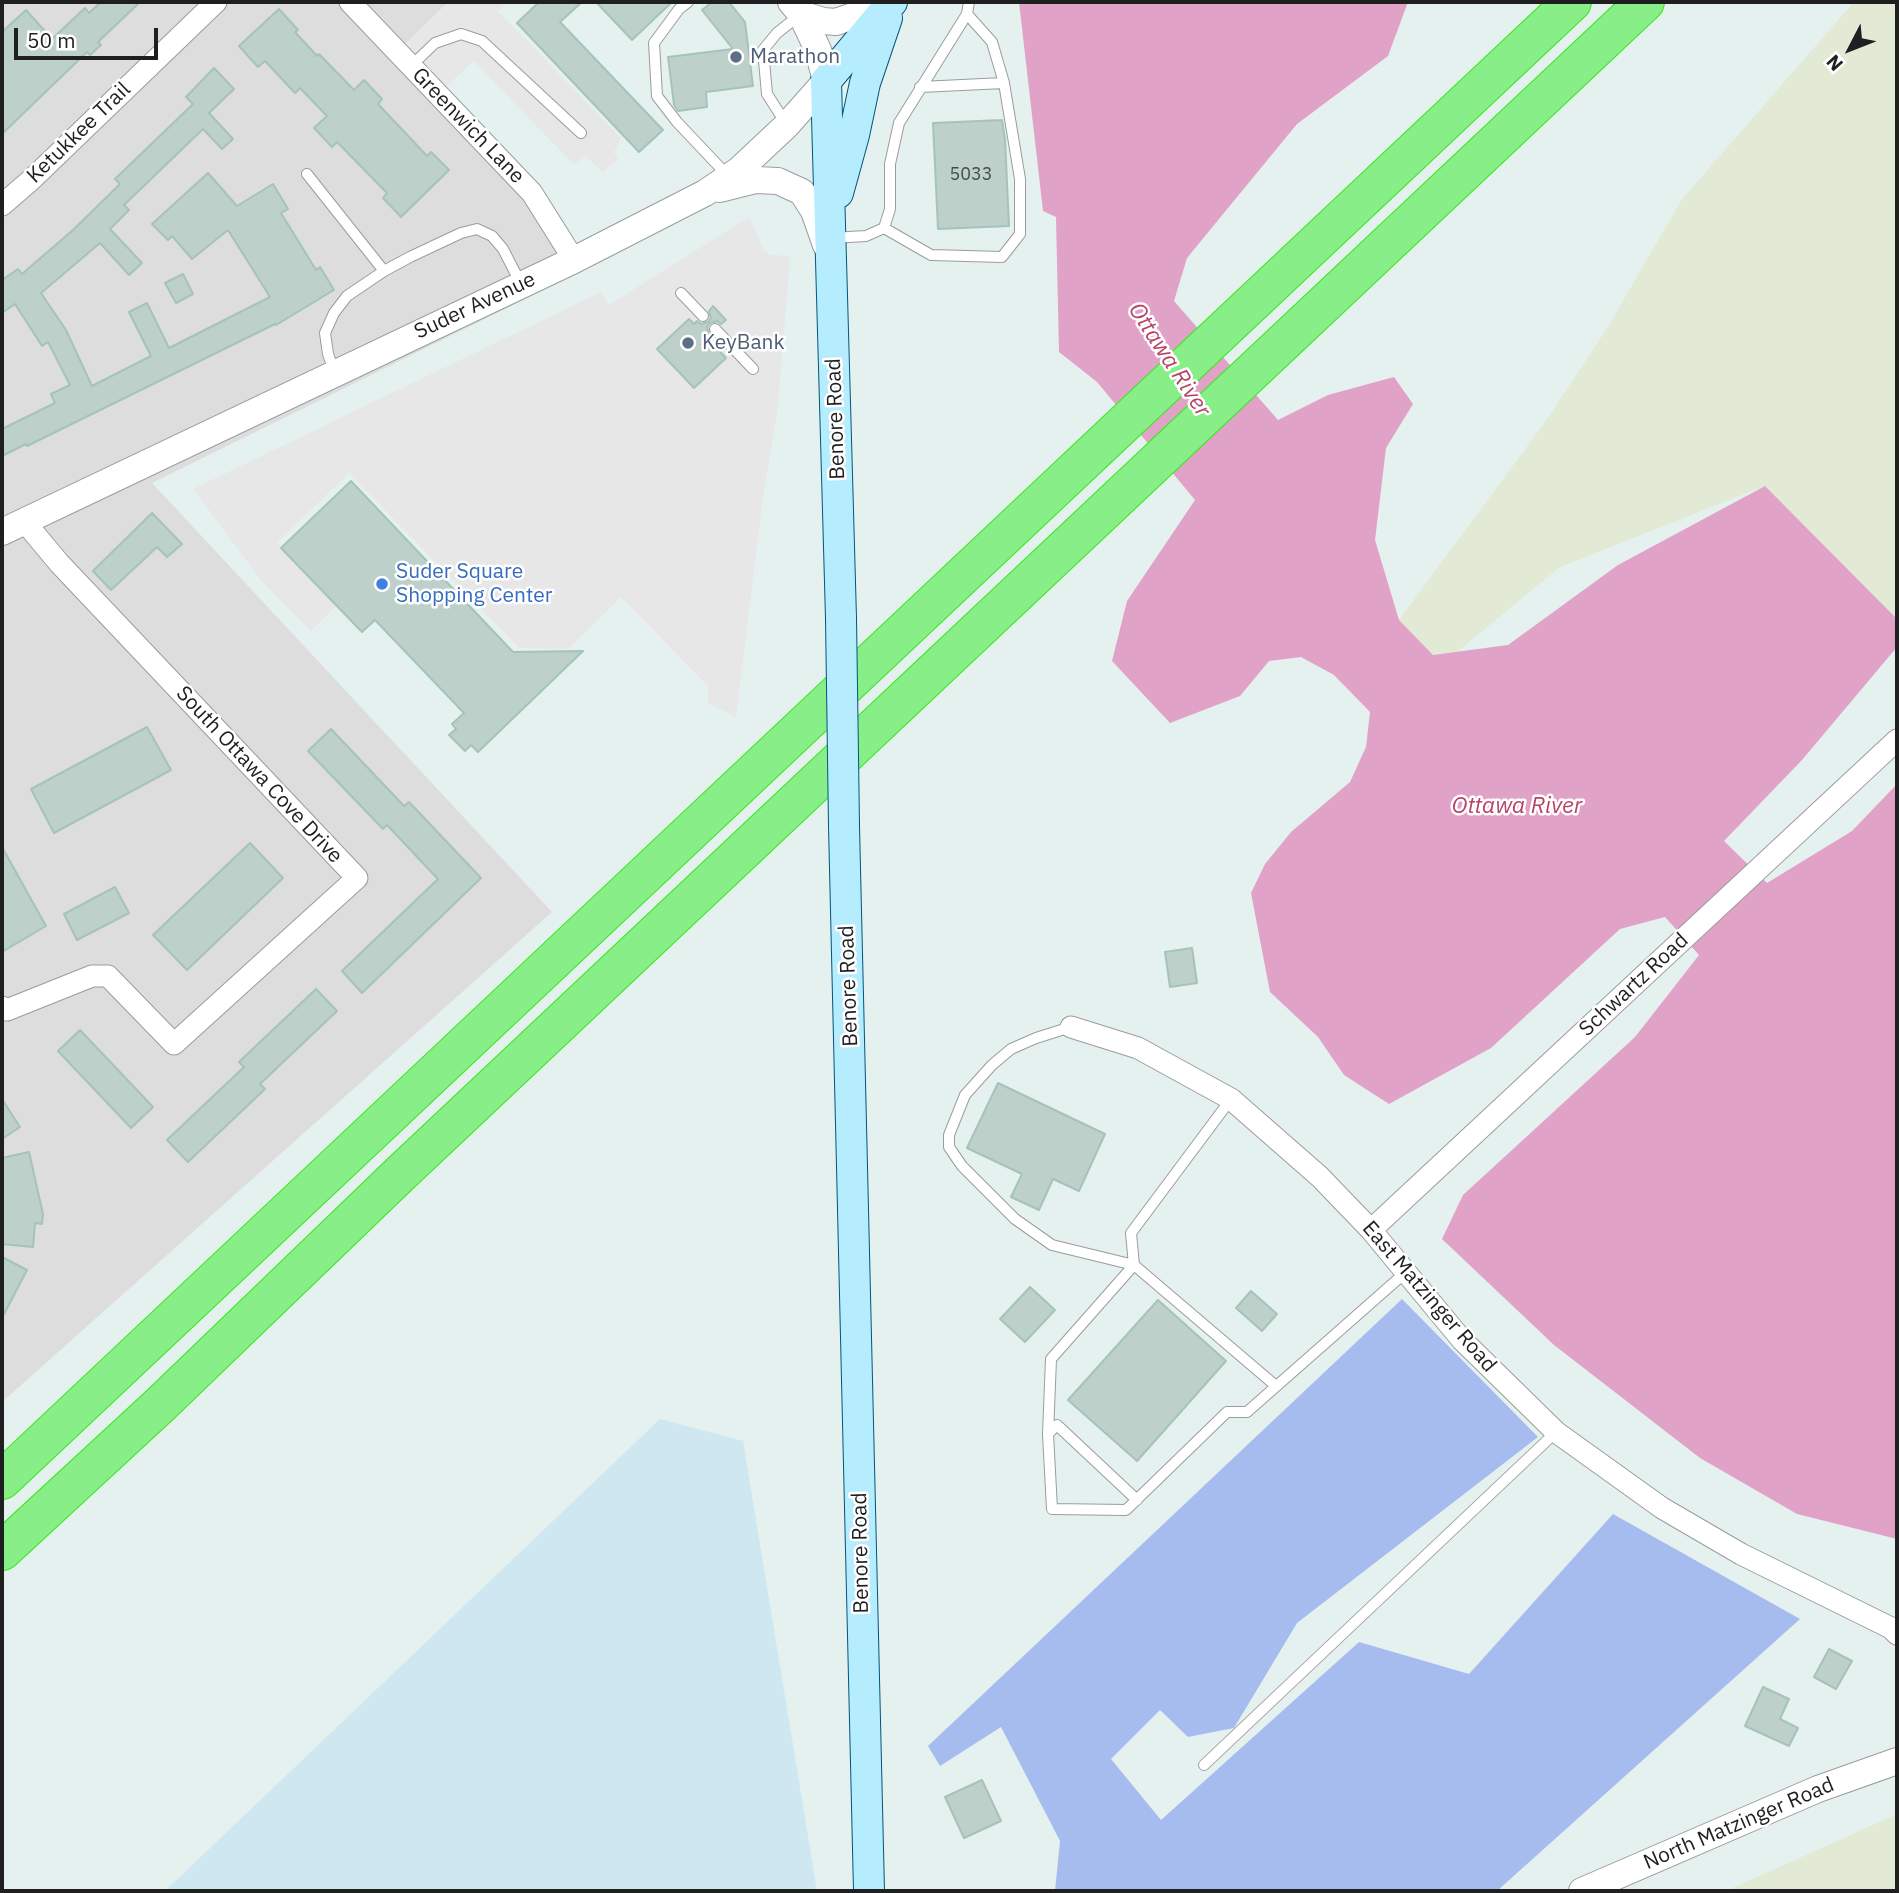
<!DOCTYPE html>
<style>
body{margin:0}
#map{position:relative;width:1899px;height:1893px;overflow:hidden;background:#e5f1ef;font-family:"IBM Plex Sans",sans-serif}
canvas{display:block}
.frame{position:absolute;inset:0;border:4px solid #1f1f1f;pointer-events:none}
.north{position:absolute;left:1815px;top:14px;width:70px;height:70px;-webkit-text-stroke:5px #fff;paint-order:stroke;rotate:228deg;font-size:19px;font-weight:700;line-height:28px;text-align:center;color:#1f1f1f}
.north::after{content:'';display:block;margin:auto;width:24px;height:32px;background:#1f1f1f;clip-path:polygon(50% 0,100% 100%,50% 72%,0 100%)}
.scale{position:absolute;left:14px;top:28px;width:144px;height:32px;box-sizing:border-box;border:4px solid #1f1f1f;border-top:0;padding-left:9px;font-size:21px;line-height:24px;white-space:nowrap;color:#1f1f1f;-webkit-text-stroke:5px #fff;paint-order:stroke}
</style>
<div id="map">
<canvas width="1899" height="1893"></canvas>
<div class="frame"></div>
<div class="north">N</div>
<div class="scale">50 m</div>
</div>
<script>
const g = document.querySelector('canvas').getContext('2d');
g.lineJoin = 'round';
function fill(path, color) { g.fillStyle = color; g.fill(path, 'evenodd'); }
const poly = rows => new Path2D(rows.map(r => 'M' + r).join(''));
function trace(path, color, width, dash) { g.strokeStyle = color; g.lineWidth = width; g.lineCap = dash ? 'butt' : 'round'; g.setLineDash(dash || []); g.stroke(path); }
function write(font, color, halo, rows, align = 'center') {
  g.font = font + ' "IBM Plex Sans",sans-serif'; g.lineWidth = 5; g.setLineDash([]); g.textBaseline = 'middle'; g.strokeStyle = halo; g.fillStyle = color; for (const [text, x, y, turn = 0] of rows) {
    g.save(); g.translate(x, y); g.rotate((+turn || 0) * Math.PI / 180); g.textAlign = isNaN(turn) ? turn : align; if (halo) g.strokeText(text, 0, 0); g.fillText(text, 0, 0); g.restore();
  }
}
fill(poly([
 [2,2,451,2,405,45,540,186,584,270,152,483,552,912,2,1402]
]), '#dcdddc');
fill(poly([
 [1854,2,1897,2,1897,619,1765,486,1560,567,1457,652,1433,655,1399,620,1548,418,1609,325,1682,199],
 [1897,1814,1897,1891,1726,1891]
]), '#e2ead6');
fill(poly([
 [660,1419,743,1441,817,1891,165,1891]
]), '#cfe7f1');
fill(poly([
 [1402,1299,1538,1437,1297,1623,1234,1728,1188,1737,1160,1710,1111,1759,1161,1820,1359,1642,1469,1674,1613,1514,1800,1619,1497,1891,1055,1891,1060,1841,1001,1727,940,1766,928,1746]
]), '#a7bcee');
fill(poly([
 [448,2,507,2,498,11,621,138,614,152,618,159,603,172,585,156,574,165,474,61,446,87,405,44],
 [749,217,764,251,771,255,790,256,778,406,763,496,736,717,708,703,708,686,621,597,568,649,519,648,349,473,277,543,336,606,311,631,260,579,193,489,601,292,609,305]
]), '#e7e7e7');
fill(poly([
 [1019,2,1408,2,1388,56,1297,124,1187,258,1174,301,1278,420,1328,395,1394,377,1413,404,1386,448,1375,540,1399,620,1433,655,1508,645,1618,565,1765,486,1897,619,1897,647,1802,760,1724,841,1767,883,1852,831,1897,784,1897,1539,1797,1514,1700,1458,1554,1345,1442,1239,1463,1195,1635,1037,1699,955,1665,917,1620,929,1491,1048,1389,1104,1344,1075,1318,1037,1270,992,1251,893,1265,864,1291,832,1350,782,1366,747,1370,712,1334,675,1301,657,1269,661,1240,696,1170,723,1112,661,1127,601,1195,500,1097,382,1059,352,1056,217,1043,211]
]), '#e1a2c7');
const building = poly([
 [101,2,140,2,98,42,101,45,90,55,87,52,2,134,2,32,26,10,52,39,85,8,89,13,101,2],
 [539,2,582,2,560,22,663,130,639,152,517,23,539,2],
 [596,2,672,2,632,40,596,2],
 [712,2,729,2,745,22,753,86,706,92,707,107,678,111,674,105,668,57,733,49,702,10,712,2],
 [279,9,298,30,295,32,317,56,319,54,354,90,364,80,382,99,378,104,427,156,431,152,449,170,401,217,383,198,387,193,337,142,332,147,314,128,327,116,300,88,295,93,265,61,258,67,239,46,279,9],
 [214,68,234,89,209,113,233,139,222,149,203,129,124,205,129,210,110,229,142,263,129,275,100,243,41,293,66,330,92,386,151,356,129,312,147,303,169,348,270,297,228,230,192,259,172,236,168,240,152,224,208,173,237,206,273,184,288,209,281,213,316,270,320,267,334,290,276,325,275,324,27,446,26,444,2,456,2,429,55,403,51,394,70,385,48,342,42,346,15,304,2,313,2,280,18,269,22,274,73,230,120,184,115,179,193,104,186,97,214,68],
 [1002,120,1005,139,1009,226,938,229,933,123,1002,120],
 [183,274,193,294,176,303,165,283,183,274],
 [713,306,726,320,721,324,717,321,710,323,707,327,709,334,706,337,726,358,694,388,657,349,689,319,694,324,697,321,701,324,708,322,711,318,709,311,713,306],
 [351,481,513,652,583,651,478,752,471,745,465,751,449,735,456,729,452,724,464,713,375,620,362,632,281,548,351,481],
 [152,513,182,544,167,557,157,547,111,590,93,571,152,513],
 [147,727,171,770,54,833,31,789,147,727],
 [331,729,404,806,409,802,481,878,362,993,342,971,438,879,387,825,383,829,308,751,331,729],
 [250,843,283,878,187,970,153,935,250,843],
 [2,847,46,926,2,952,2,847],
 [115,887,129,913,77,940,64,914,115,887],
 [1192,948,1197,983,1170,987,1165,952,1192,948],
 [316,989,337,1011,260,1084,265,1089,188,1162,167,1140,244,1067,239,1062,316,989],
 [80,1030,153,1107,131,1128,58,1051,80,1030],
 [998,1083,1105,1134,1079,1191,1053,1179,1039,1210,1011,1197,1022,1174,967,1148,998,1083],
 [2,1099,20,1127,2,1139,2,1099],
 [29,1152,43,1214,42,1224,35,1223,33,1247,2,1244,2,1158,29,1152],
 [2,1257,27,1270,2,1318,2,1257],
 [1030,1287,1055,1310,1025,1342,1000,1319,1030,1287],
 [1251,1291,1277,1314,1262,1331,1236,1308,1251,1291],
 [1158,1300,1226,1361,1137,1461,1068,1400,1158,1300],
 [1829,1649,1852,1661,1836,1689,1814,1677,1829,1649],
 [1763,1687,1789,1699,1780,1719,1798,1728,1789,1746,1745,1726,1763,1687],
 [982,1780,1001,1821,964,1838,945,1797,982,1780]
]);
fill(building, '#bdd1ca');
trace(building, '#a6c3b9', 2);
const service = poly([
 [688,2,679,9,654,43,657,96,677,122,729,177],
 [411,66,435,43,461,34,482,41,581,133],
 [920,87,1004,83],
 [787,125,767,94,763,50,777,33,801,14],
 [307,174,384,271],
 [884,228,931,255,1002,257,1020,234,1020,179,1004,83,992,42,967,14],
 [832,238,866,236,884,228,890,209,890,164,899,123,967,14,969,2],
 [681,293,703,316],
 [715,329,753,369],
 [335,373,328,354,325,333,334,313,347,296,384,271,410,257,461,233,477,229,492,236,503,249,521,284],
 [1071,1027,1036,1038,1011,1049,992,1065,965,1095,949,1135,949,1147,962,1166,1015,1219,1052,1245,1134,1265,1276,1386],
 [1048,1434,1051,1359,1134,1265,1131,1233,1231,1099],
 [1137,1500,1057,1425,1048,1434,1052,1509,1126,1510,1227,1412,1247,1412,1406,1272],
 [1204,1765,1556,1432]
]);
const minor = poly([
 [350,2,532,193,574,260],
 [2,205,31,180,216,2],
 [2,1007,7,1010,92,976,108,976,174,1044,357,878,59,563,24,521],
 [1071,1027,1138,1048,1231,1099,1320,1177,1371,1230,1462,1340,1556,1432,1662,1508,1741,1554,1891,1628,1897,1634],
 [1371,1230,1897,740]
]);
const tertiary = poly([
 [801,14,823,21,836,22,892,2],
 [720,189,756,180,778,181,802,192,814,211,826,245],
 [2,532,574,260,705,193,739,170,787,125,826,81,818,50,801,14,791,2],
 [1582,1891,1818,1789,1897,1761]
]);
const secondary = poly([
 [838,193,854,135,865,83,887,18],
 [841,618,826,81,892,2],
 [844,826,869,1891]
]);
const motorway = poly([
 [2,1480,1572,2],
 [2,1551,160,1405,400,1174,1645,2]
]);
trace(service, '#9c9c9c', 12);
trace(minor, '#9c9c9c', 23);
trace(tertiary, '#9c9c9c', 28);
trace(secondary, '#00567c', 32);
trace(motorway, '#36e818', 40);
trace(service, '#fff', 10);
trace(minor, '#fff', 21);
trace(tertiary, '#fff', 26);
trace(secondary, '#b5ecfe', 30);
trace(motorway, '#87ee88', 38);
const secondaryBridge = poly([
 [841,618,844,826]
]);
trace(secondaryBridge, '#00567c', 32, []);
trace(secondaryBridge, '#b5ecfe', 30);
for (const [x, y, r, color] of [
 [736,57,7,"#5c6f8a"],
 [688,343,7,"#5c6f8a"],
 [382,584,7,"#3f7fe0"]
]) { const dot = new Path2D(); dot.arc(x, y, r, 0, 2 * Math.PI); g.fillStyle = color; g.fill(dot); trace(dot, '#fff', 2.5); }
write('18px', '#464c4a', null, [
 ["5033",971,175]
]);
write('21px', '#4e5e75', '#fff', [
 ["Marathon",750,57],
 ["KeyBank",702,343]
], 'left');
write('21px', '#1f1f1f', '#fff', [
 ["Greenwich Lane",468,126,46],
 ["Ketukkee Trail",79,133,-44],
 ["Suder Avenue",475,306,-25],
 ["Benore Road",836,419,-92],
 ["South Ottawa Cove Drive",259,775,47],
 ["Schwartz Road",1634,985,-43],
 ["Benore Road",849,986,-92],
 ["East Matzinger Road",1429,1297,49],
 ["Benore Road",861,1553,-91],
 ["North Matzinger Road",1739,1824,-23]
]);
write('21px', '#366cbe', '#fff', [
 ["Suder Square",396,572],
 ["Shopping Center",396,596]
], 'left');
write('italic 23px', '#b74467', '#fff', [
 ["Ottawa River",1169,360,57],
 ["Ottawa River",1517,806]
]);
</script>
